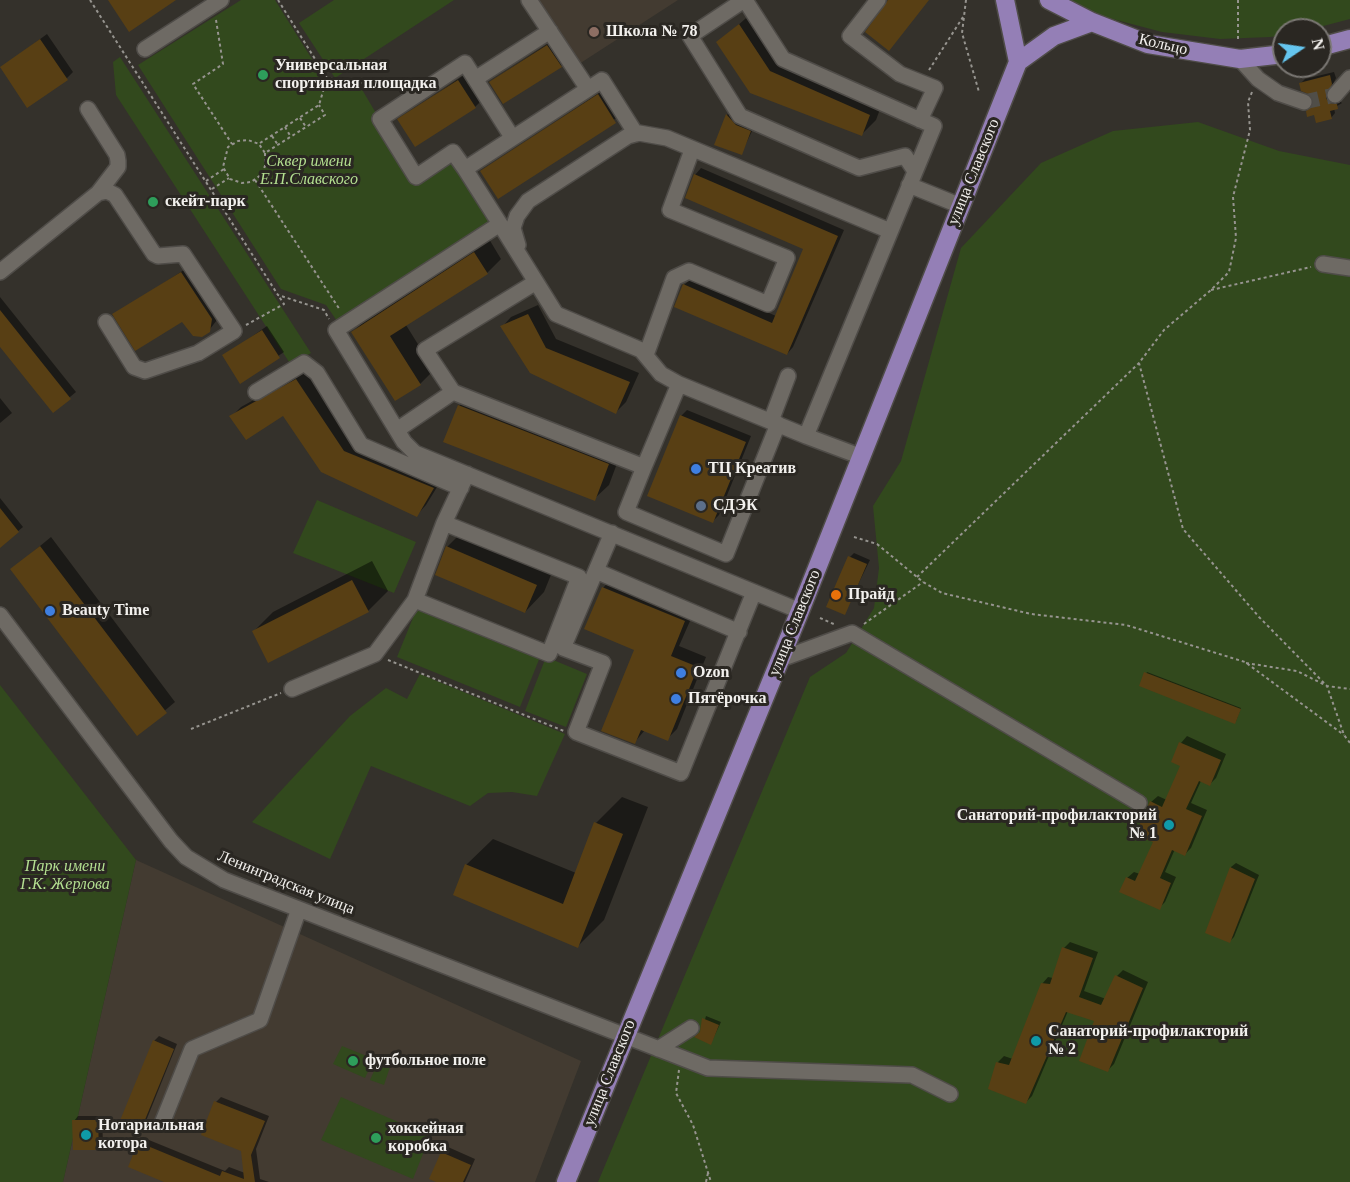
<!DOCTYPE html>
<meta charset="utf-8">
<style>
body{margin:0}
#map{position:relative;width:1350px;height:1182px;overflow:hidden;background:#34312b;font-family:Georgia,serif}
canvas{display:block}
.north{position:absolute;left:1272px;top:18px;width:60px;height:60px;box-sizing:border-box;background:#2a2722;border:2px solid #7a7773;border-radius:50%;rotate:77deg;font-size:16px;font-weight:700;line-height:24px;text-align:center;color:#f2f0ed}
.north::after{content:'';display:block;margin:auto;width:21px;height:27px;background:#65c5ee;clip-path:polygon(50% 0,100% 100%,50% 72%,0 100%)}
</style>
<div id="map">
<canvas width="1350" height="1182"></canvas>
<div class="north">N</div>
</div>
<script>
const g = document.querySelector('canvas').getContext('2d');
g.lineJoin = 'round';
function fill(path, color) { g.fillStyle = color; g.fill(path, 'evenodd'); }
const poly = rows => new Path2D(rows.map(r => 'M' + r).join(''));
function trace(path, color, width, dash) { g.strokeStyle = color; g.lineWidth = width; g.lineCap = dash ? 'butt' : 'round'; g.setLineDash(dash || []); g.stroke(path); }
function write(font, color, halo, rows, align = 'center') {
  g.font = font + ' Georgia,serif'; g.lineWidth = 6; g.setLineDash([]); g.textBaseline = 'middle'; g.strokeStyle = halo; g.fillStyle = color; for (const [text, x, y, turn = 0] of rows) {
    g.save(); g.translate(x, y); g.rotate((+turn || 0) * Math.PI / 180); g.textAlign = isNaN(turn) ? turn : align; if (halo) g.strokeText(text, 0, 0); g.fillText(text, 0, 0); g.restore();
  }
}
fill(poly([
 [538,0,678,0,579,64],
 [136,860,581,1061,535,1182,63,1182]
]), '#433b31');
fill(poly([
 [241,0,275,0,325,80,360,86,417,183,453,160,495,223,339,324,326,305,281,289,138,65],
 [334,0,454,0,335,78,299,23],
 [1070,0,1350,0,1350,19,1308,30,1284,30,1284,35,1270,37,1220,39,1162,32,1105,17],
 [120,57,311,353,291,365,116,95,113,62],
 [1198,122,1279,151,1350,165,1350,1182,598,1182,810,677,846,653,874,608,879,568,873,506,901,461,961,248,1041,163,1113,131],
 [317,500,416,542,394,593,293,553],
 [417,608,540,657,520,707,397,657],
 [546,657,587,674,566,727,525,711],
 [420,674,565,734,537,796,512,792,488,793,470,806,371,766,330,859,252,822,350,716,386,688,407,699],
 [0,685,136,860,63,1182,0,1182],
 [342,1046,374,1059,365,1078,333,1064],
 [378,1062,390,1067,384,1085,370,1080],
 [341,1097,430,1136,413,1179,321,1140]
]), '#32491d');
fill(poly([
 [754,11,784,57,883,101,876,120,862,134,718,43],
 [47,34,73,72,67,78,1,68],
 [552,41,565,61,561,66,490,82],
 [1334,72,1336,78,1329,92,1342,103,1334,108,1335,113,1331,118,1314,105,1315,99,1301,83,1305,79],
 [464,75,481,101,475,107,399,120],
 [605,89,621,115,498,197,482,171],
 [731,111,754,127,741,154,727,115],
 [701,168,844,230,793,347,787,354,684,285,691,279,776,316,805,248,695,175],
 [489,239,501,259,487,273,406,325,434,370,420,384,353,332,367,318],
 [187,268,217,313,217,320,206,334,183,320,114,315],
 [0,297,76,392,53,411,0,345],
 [538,305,556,339,639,373,626,402,616,412,502,327,511,317],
 [267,326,284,352,240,382,224,356],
 [306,371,353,442,442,479,426,505,417,515,283,414,231,417,241,407],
 [473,392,622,450,609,485,594,499,459,406],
 [0,398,12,413,0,423],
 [687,410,751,436,719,515,713,521,681,416],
 [0,498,23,527,0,546],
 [466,528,555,565,544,592,525,612,447,547],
 [51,537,175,702,137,734,12,569],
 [854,553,870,560,844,613,850,557],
 [372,561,388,591,368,611,254,631,273,612],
 [612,578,694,612,679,646,706,657,677,729,667,739,645,730,634,743,636,649,603,588],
 [1147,672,1241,708,1236,721,1141,685],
 [1187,736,1226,754,1216,778,1210,784,1201,781,1191,803,1207,810,1191,848,1185,854,1175,849,1165,872,1176,877,1165,902,1159,908,1127,878,1134,872,1140,874,1154,842,1151,802,1158,796,1167,800,1182,765,1173,761,1181,743],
 [622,797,648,807,604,920,578,946,466,865,493,839,576,873,596,823],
 [1236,863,1259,875,1234,937,1229,942,1206,932,1231,867],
 [1070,942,1098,952,1084,991,1106,999,1117,976,1123,970,1148,982,1114,1064,1108,1070,1096,1020,1068,1011,1032,1096,1026,1102,998,1062,1004,1056,1013,1059,1042,984,1048,977,1053,978,1064,948],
 [706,1016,721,1022,711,1043,701,1033],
 [159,1036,177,1044,144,1126,140,1130,154,1041],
 [221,1097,269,1116,256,1149,260,1179,269,1182,168,1182,139,1143,144,1138,225,1171,229,1167,245,1173,242,1150,216,1102],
 [78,1116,102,1116,103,1144,98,1148,74,1121],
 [448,1147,475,1159,465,1182,440,1182,442,1153]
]), '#0007');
fill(poly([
 [108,0,176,0,129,32],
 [888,0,929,0,889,51,865,32],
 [739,24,770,71,870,115,862,136,750,93,716,42],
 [40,39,68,80,27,108,0,67],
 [547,45,562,67,503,104,489,82],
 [1330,75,1332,84,1326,98,1329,103,1337,104,1338,109,1330,111,1332,119,1316,123,1314,115,1307,117,1306,111,1313,106,1313,100,1311,95,1301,91,1299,83],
 [458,80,476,108,415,147,397,119],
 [598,94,616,123,498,199,480,171],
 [726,114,736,125,751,131,742,155,714,145],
 [694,174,838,236,787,355,674,307,683,284,772,323,803,249,685,198],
 [474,252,488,274,390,336,421,385,395,401,351,332],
 [181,272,212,319,210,332,202,337,193,336,182,322,135,351,112,314],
 [0,310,71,399,53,413,0,347],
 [528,314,546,348,630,382,616,414,530,373,500,326],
 [262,330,280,358,240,384,222,355],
 [296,379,344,451,434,488,417,517,321,472,283,416,246,440,229,416],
 [458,405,609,464,595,501,443,442],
 [680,415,746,442,713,523,647,496],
 [0,508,19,532,0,548],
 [40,546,167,713,137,736,10,569],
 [446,546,537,585,525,613,435,575],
 [848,556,867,564,845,615,826,607],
 [352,580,369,612,268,663,252,631],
 [602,587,685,621,671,656,698,667,668,741,641,730,635,744,601,731,634,650,584,629],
 [1144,672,1241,709,1235,724,1139,686],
 [1179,742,1221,760,1210,786,1199,781,1186,809,1202,816,1185,856,1172,850,1160,878,1171,883,1160,910,1119,892,1126,877,1135,881,1153,842,1135,835,1150,801,1162,807,1180,766,1171,762],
 [594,822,623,834,578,948,453,895,465,864,563,904],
 [1230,867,1255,879,1230,943,1205,933],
 [1062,947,1093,958,1079,997,1101,1005,1115,975,1143,988,1108,1072,1079,1061,1094,1021,1066,1012,1026,1104,988,1089,996,1062,1009,1065,1041,983,1050,984],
 [702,1018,719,1025,711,1045,694,1037,700,1032],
 [153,1040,174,1049,140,1132,119,1123],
 [214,1101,265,1121,251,1155,255,1182,164,1182,128,1167,138,1142,220,1176,222,1171,244,1179,241,1151,201,1135],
 [72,1120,98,1120,99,1150,73,1150],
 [441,1152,471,1165,463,1182,436,1182,429,1179]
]), '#583f14');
trace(poly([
 [1304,102,1335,95]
]), '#504e48', 15, [15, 8]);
const minor = poly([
 [529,0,588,89],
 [744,0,690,36,740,116,859,168,905,156,915,171],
 [745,0,783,59,934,126,806,436,862,457],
 [878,0,850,36,900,74,935,88,920,120],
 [145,49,221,0],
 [1240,59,1258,79,1278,93,1304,102],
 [475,79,550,31],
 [1335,95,1350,78],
 [88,109,117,155,118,161,118,167,98,193],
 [465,169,453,152,416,177,380,119,465,63,512,137],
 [909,185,961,206],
 [500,224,465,169,602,80,636,134],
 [518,245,513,228,517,216,528,201,628,136,639,133,667,138,890,231],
 [1323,264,1350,268],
 [0,272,98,193,107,191,115,195,154,254,158,256,183,254,234,331,198,353,145,371,134,367,106,322],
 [646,355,674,278,689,271,768,304,787,258,670,210,692,150],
 [256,392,304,363,317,373,361,445,461,488],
 [453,392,644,467,626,512,726,554,778,424],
 [771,421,788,376],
 [397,430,453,392,425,350,536,282],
 [644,467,679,384],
 [444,523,415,600,549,654,579,577,444,523,467,474],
 [612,533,563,648,603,663,576,732,681,773,754,592],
 [596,571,739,632],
 [800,611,415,453,404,442,336,330,500,224,556,314,641,350,661,374,679,384,806,436],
 [0,615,171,841,186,857,224,880,708,1068,912,1075,950,1094],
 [781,659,852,633,1139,803],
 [292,689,375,654,415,600],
 [658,1049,691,1028],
 [163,1121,192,1049,260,1020,299,909]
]);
const major = poly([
 [1005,0,1018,62],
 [1049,0,1092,22,1148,44,1240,59,1284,54],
 [1320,47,1350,39],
 [1018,62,1054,36,1092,22],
 [566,1182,800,611,1018,62]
]);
trace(minor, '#4f4c48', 18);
trace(major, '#4f4c48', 21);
trace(poly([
 [90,0,278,295,324,310,329,319],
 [278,0,327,78,401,88],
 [966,0,962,33,979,92],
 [216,20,223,64,193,84,232,144],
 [1238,39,1238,0],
 [929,70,963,17],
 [1252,92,1248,102,1250,130,1233,197,1236,238,1229,272,1211,290,1164,330,1139,363,1183,529,1259,617,1327,686,1344,735,1350,743],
 [300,118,306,127],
 [285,127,291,137],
 [272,136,278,145],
 [260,143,319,105,327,78],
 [265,153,265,166,261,175,251,182,242,183,230,179,223,167,228,147,238,141,248,140,259,144,265,153,325,115,319,105],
 [255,180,340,310],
 [206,181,224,169],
 [212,189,229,178],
 [1211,290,1311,267],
 [246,325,284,304,278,295],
 [854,537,877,544,923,582,942,593,1031,614,1126,625,1245,662,1344,735],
 [917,577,1139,363],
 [820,618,836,625],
 [864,624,923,582],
 [388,660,564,731],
 [1246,663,1297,671,1327,686,1350,689],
 [191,729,281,693],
 [679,1070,676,1093,693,1125,711,1182],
 [706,1182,708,1173]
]), '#96948f', 2, [3, 3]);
trace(minor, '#6e6a64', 15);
trace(major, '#947fb6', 18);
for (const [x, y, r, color] of [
 [594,32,6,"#8d6e63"],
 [263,75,6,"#2e9e5b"],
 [153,202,6,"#2e9e5b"],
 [696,469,6,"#3f7fe0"],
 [701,506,6,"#5c6f8a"],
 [836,595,6,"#e8710a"],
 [50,611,6,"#3f7fe0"],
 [681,673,6,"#3f7fe0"],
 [676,699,6,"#3f7fe0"],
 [1169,825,6,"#0f9aa8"],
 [1036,1041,6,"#0f9aa8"],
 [353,1061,6,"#2e9e5b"],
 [86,1135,6,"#0f9aa8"],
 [376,1138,6,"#2e9e5b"]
]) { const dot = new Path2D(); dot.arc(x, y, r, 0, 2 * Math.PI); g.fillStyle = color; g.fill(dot); trace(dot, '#2a2722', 2); }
write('bold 16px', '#f2f0ed', '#2a2722', [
 ["Школа № 78",606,32],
 ["Универсальная",275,66],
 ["спортивная площадка",275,84],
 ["скейт-парк",165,202],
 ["ТЦ Креатив",708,469],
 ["СДЭК",713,506],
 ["Прайд",848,595],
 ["Beauty Time",62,611],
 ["Ozon",693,673],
 ["Пятёрочка",688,699],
 ["Санаторий-профилакторий",1157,816,"right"],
 ["№ 1",1157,834,"right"],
 ["Санаторий-профилакторий",1048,1032],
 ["№ 2",1048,1050],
 ["футбольное поле",365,1061],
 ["Нотариальная",98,1126],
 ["котора",98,1144],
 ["хоккейная",388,1129],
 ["коробка",388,1147]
], 'left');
write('16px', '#f2f0ed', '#2a2722', [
 ["Кольцо",1163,45,13],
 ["улица Славского",974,172,-68],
 ["улица Славского",795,623,-68],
 ["Ленинградская улица",286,883,22],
 ["улица Славского",610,1073,-68]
]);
write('italic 16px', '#b3df90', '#2a2722', [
 ["Сквер имени",309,162],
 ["Е.П.Славского",309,180],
 ["Парк имени",65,867],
 ["Г.К. Жерлова",65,885]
]);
</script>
